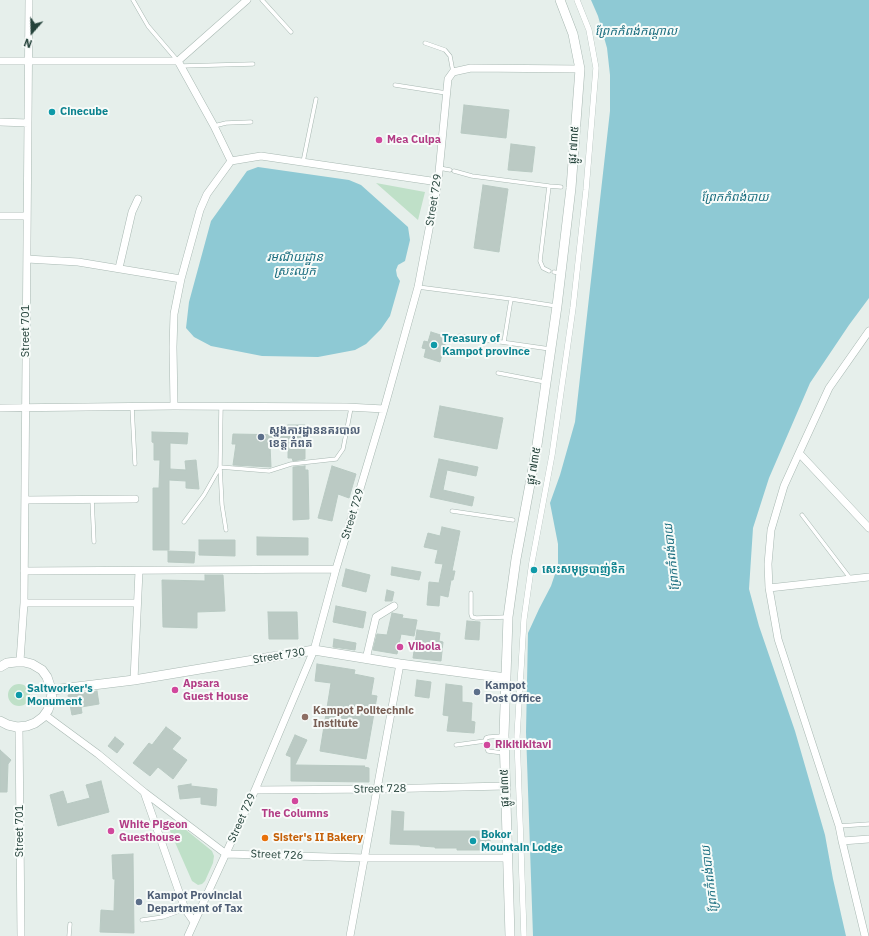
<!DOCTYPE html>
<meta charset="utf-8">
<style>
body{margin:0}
#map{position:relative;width:869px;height:936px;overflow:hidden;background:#e6efeb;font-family:"IBM Plex Sans",sans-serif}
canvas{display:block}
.north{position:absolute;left:12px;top:12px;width:40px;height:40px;-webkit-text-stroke:3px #f7fbf9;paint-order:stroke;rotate:200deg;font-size:11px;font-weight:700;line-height:16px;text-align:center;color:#24423a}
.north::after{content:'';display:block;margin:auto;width:14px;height:18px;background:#24423a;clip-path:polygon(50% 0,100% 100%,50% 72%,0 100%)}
</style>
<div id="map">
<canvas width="869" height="936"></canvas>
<div class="north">N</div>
</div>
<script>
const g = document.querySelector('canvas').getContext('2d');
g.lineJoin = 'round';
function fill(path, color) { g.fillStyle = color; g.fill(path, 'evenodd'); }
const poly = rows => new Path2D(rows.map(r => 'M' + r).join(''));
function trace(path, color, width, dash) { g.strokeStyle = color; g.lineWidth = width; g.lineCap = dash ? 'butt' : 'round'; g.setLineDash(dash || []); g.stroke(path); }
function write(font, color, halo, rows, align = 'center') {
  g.font = font + ' "IBM Plex Sans","Noto Sans Khmer",sans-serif'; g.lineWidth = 4; g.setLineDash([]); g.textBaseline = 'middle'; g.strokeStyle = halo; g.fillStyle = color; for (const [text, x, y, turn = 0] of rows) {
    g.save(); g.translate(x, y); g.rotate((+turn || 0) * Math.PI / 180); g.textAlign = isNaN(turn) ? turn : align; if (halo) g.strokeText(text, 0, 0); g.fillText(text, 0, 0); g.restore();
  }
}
fill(poly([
 [376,183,425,192,418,220],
 '8 695a11 11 0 1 1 22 0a11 11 0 1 1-22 0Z',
 [175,823,180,825,212,851,214,856,213,863,205,881,202,884,198,885,192,881,170,831,170,827,172,824]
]), '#bfe0c8');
fill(poly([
 [591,0,869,0,869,298,849,325,810,383,769,478,753,528,749,589,759,626,795,731,825,835,833,879,846,936,533,936,526,732,528,633,539,609,551,586,558,565,558,544,550,503,560,475,575,422,610,111,610,75,607,48,598,16],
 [258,167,349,180,361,185,408,227,410,240,405,261,398,265,396,270,397,276,400,281,390,316,381,329,366,344,355,350,318,357,262,356,211,346,194,337,186,328,189,302,211,221,247,171]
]), '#8ec9d4');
const building = poly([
 [464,105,509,110,506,138,461,133,464,105],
 [511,144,535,147,532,172,508,170,511,144],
 [483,185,508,189,499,252,474,248,483,185],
 [431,332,447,337,440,362,424,357,426,349,422,348,424,341,428,342,431,332],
 [440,406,503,418,497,449,434,437,440,406],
 [288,425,305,425,305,459,293,461,292,458,288,458,288,445,270,445,271,467,233,465,236,444,232,444,233,434,288,435,288,425],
 [152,432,188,433,187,444,170,443,170,469,186,470,185,461,196,460,199,489,186,488,186,481,169,480,169,550,153,550,153,488,159,488,160,460,154,460,154,443,152,442,152,432],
 [439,459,478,467,476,476,447,470,443,490,474,497,472,506,430,497,439,459],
 [305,466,305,470,308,470,309,519,293,520,293,467,305,466],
 [332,466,356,474,349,498,338,494,332,521,318,518,332,466],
 [442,527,460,531,452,571,455,571,453,580,451,580,448,597,440,595,439,606,427,605,429,582,439,583,443,564,435,563,438,550,424,547,428,533,440,536,442,527],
 [257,537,308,538,308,555,257,555,257,537],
 [199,540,235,540,235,556,199,555,199,540],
 [168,551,195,552,194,563,168,562,168,551],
 [392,567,421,572,419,580,391,575,392,567],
 [346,569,370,575,366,592,342,586,346,569],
 [205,575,223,575,225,611,197,612,197,628,163,627,162,580,205,581,205,575],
 [387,590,394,592,392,601,385,601,387,590],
 [336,606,366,612,363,628,333,622,336,606],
 [268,612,297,612,298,639,269,639,268,612],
 [392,613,403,615,402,618,417,620,414,636,401,634,397,654,373,650,377,634,387,635,392,613],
 [467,621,480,622,479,640,465,639,467,621],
 [417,630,440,633,439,641,443,642,441,661,413,658,417,630],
 [334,639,356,643,355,650,333,647,334,639],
 [317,664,355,670,354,674,374,678,371,695,377,696,366,759,320,751,331,683,315,681,317,664],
 [417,680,431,682,429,698,415,696,417,680],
 [446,684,462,686,462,702,472,703,471,721,475,722,474,733,447,731,449,716,443,715,446,684],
 [97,691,99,704,81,707,82,713,72,715,68,695,97,691],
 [166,727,181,738,172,749,187,760,173,779,158,767,150,776,133,763,149,743,152,745,166,727],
 [295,735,307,740,295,765,365,766,364,767,369,768,369,782,291,781,291,757,286,755,295,735],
 [115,737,124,744,117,753,108,746,115,737],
 [0,750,11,760,8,764,7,792,0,792,0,750],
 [101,781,109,812,58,826,50,795,63,791,67,804,90,798,86,785,101,781],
 [191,784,191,786,217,789,216,806,201,804,201,797,180,799,178,786,191,784],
 [392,811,404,812,403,831,490,831,490,850,457,850,457,848,435,848,435,847,420,846,420,845,390,844,392,811],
 [133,854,134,933,100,932,101,910,114,911,115,879,113,879,112,855,133,854]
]);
fill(building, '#bbcac4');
trace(building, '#b8c9c2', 1);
const service = poly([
 [133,0,148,26,177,60],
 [262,0,291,32],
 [425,43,445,50,450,56,453,72],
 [181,66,253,64],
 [395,85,446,93],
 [214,126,226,123,251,122],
 [303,162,316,99],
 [439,168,450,170],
 [454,171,472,176,549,186],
 [549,271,543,268,540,261,549,186,561,187],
 [554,272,560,273],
 [418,287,511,299,556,306],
 [459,336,550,349],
 [504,342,511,299],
 [498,373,545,382],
 [132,407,135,464],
 [221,407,220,467,222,505,226,530],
 [92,499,94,542],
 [452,511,513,520],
 [802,515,850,578],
 [184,522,204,495,220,467,269,471,291,464,336,459,343,449,351,408],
 [471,593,471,614,472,617,476,618,507,617],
 [503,736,489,737,486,738,485,741,488,751,503,753],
 [456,745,485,741],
 [839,826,869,824],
 [142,920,163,917,185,909],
 [69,936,70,924]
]);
const pedestrian = poly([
 [524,936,517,736,524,619,532,562,552,455,573,308,586,190,596,68,589,30,577,0]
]);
const minor = poly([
 [0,61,178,61,247,0],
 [0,122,28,123],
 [231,161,261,156,438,182],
 [0,216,27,216],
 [27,259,78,262,181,279],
 [119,268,132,212,138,199],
 [869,331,829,388,799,453,784,486,771,530,768,564,769,588,778,639,839,826,842,841,869,839],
 [174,406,173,347,174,314,181,279,200,210,207,194,231,161,214,126,178,61],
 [0,408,174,406,347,407,384,409],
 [799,453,869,528],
 [25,500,135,499],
 [24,571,336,569],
 [769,588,869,577],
 [24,603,137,603],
 [366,659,376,617,394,606],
 [20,661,24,603,29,0],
 [134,680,139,571],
 [45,715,98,754,144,792,226,854,365,858,508,858],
 [19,727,21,936],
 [255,790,378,789,505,786],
 [144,792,185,909,194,922],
 [842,841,865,936],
 [188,936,255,790,314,650,336,569,384,409,418,287,438,182,448,79,453,72,471,68,580,69],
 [350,936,400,664]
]);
const tertiary = poly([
 [0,667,7,663,16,662,24,662,32,664,42,670,47,677,52,692,51,701,48,710,43,717,35,723,27,726,17,727,8,725,0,721],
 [52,690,134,680,314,650,400,664,506,678],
 [510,936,504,735,508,617,516,559,536,452,557,306,571,188,580,69,573,34,560,0]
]);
trace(service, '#a8b8b2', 4.5);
trace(pedestrian, '#a8b8b2', 6);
trace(minor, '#a8b8b2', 8);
trace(tertiary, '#a8b8b2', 10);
trace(service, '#fff', 3.5);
trace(pedestrian, '#fff', 5.5);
trace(minor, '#fff', 7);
trace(tertiary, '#fff', 9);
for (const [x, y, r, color] of [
 [52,112,4,"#0f9aa8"],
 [379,140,4,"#d1479c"],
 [434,345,4,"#0f9aa8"],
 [261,437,4,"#5c6f8a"],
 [534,570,4,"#0f9aa8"],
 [400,647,4,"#d1479c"],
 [175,690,4,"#d1479c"],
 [477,692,4,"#5c6f8a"],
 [19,695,4,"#0f9aa8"],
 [305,717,4,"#8d6e63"],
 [487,745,4,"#d1479c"],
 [295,801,4,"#d1479c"],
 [111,831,4,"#d1479c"],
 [265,838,4,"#e8710a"],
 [473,841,4,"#0f9aa8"],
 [139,902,4,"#5c6f8a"]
]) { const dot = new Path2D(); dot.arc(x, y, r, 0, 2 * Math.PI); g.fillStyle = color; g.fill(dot); trace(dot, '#f7fbf9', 1.5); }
write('bold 11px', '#0d838f', '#f7fbf9', [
 ["Cinecube",60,112],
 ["Treasury of",442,339],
 ["Kampot province",442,352],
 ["សេះសមុទ្របាញ់ទឹក",542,570],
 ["Saltworker's",27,689],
 ["Monument",27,702],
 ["Bokor",481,835],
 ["Mountain Lodge",481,848]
], 'left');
write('bold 11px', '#b23c85', '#f7fbf9', [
 ["Mea Culpa",387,140],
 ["Vibola",408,647],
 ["Apsara",183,684],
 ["Guest House",183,697],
 ["Rikitikitavi",495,745],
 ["The Columns",295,814,"center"],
 ["White Pigeon",119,825],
 ["Guesthouse",119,838]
], 'left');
write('11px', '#24423a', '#f7fbf9', [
 ["ផ្លូវ ៧៣៥",574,145,-86],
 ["Street 729",434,200,-81],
 ["Street 701",26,331,-90],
 ["ផ្លូវ ៧៣៥",534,466,-80],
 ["Street 729",353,514,-73],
 ["Street 730",279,656,-9],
 ["ផ្លូវ ៧៣៥",505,788,-92],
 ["Street 728",380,789,-1],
 ["Street 729",242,818,-66],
 ["Street 701",20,831,-90],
 ["Street 726",277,855,2]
]);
write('bold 11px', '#4e5e75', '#f7fbf9', [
 ["ស្នងការដ្ឋាននគរបាល",269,431],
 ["ខេត្ត កំពត",269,444],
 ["Kampot",485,686],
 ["Post Office",485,699],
 ["Kampot Provincial",147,896],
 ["Department of Tax",147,909]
], 'left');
write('bold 11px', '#785e54', '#f7fbf9', [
 ["Kampot Politechnic",313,711],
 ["Institute",313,724]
], 'left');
write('bold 11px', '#c56008', '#f7fbf9', [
 ["Sister's II Bakery",273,838]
], 'left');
write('italic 12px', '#1c6f80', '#f7fbf9', [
 ["ព្រែកកំពង់កណ្តាល",636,32],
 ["ព្រែកកំពង់បាយ",735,198],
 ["រមណីយដ្ឋាន",295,258],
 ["ស្រះឈូក",295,272],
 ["ព្រែកកំពង់បាយ",672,557,-96],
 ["ព្រែកកំពង់បាយ",710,879,-97]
]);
</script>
